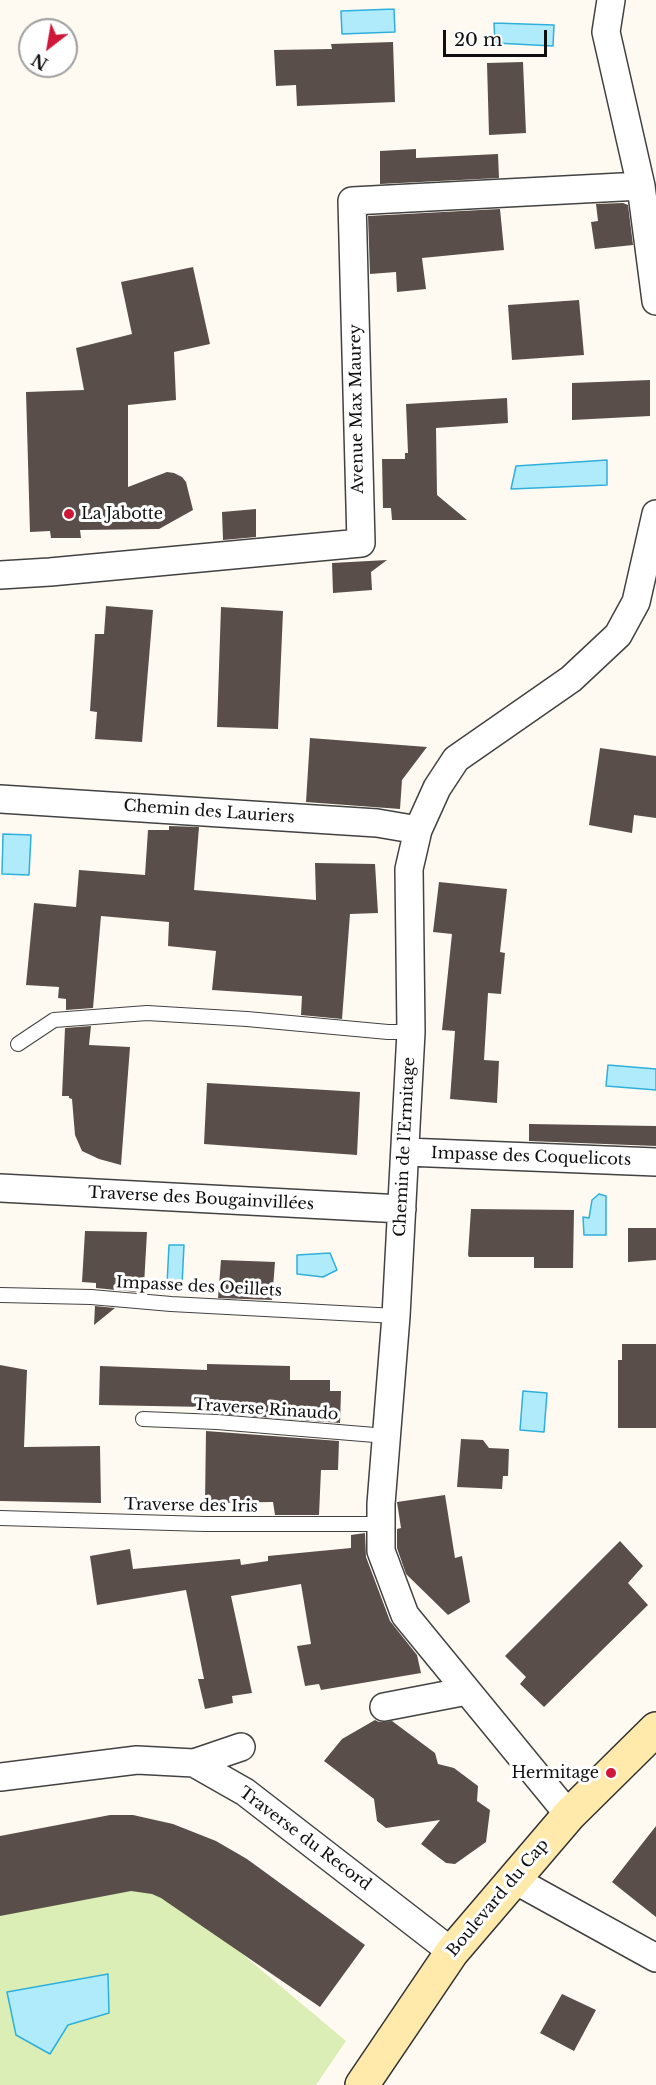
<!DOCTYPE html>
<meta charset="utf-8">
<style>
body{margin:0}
#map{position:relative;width:656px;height:2085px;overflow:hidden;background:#fffaf1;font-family:"Libre Baskerville",serif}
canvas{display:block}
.north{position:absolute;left:18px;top:18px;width:60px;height:60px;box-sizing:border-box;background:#fff;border:2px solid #9f9f9f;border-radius:50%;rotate:211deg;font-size:16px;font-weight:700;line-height:24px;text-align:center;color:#0f0f0f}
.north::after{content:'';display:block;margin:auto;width:21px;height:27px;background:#cf173a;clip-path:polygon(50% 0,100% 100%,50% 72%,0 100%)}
.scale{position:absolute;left:443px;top:30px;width:104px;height:27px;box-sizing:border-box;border:3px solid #0f0f0f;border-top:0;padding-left:8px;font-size:18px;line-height:21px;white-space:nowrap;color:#0f0f0f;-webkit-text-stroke:4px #fff;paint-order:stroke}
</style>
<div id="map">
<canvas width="656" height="2085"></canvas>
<div class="north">N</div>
<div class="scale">20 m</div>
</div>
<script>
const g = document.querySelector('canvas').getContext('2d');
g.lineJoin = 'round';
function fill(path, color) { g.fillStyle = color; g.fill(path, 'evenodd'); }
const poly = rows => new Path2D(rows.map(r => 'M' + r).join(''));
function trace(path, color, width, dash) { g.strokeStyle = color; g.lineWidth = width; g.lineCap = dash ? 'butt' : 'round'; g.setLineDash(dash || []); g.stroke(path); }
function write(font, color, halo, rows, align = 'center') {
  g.font = font + ' "Libre Baskerville",serif'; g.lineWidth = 6; g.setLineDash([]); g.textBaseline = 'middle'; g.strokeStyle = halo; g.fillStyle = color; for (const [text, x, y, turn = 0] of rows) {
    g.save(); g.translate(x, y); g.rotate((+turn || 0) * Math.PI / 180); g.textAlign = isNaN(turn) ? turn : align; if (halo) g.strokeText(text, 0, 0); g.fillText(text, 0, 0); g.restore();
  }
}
fill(poly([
 [144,1888,210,1927,346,2041,316,2085,0,2085,0,1914]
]), '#dbeeb6');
const water = poly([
 [394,9,395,32,342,34,341,11,394,9],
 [494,23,554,25,553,46,495,43,494,23],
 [607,460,607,485,511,489,516,466,607,460],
 [3,834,31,835,29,875,2,874,3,834],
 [608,1065,656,1069,656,1090,606,1086,608,1065],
 [599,1194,606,1196,606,1235,584,1235,583,1217,589,1218,592,1200,599,1194],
 [169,1245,184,1245,182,1285,167,1284,169,1245],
 [330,1253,337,1270,323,1277,297,1274,297,1255,330,1253],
 [523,1391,547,1393,544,1432,520,1430,523,1391],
 [108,1974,109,2013,68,2025,50,2054,16,2035,7,1992,108,1974]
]);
fill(water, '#b0ebfc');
trace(water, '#2fafdb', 1.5);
fill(poly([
 [393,42,395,102,297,106,296,85,276,86,274,50,332,49,331,44],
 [523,62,526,133,489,135,487,63],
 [416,149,416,158,498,154,499,178,380,184,380,151],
 [623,203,628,205,633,245,595,249,591,222,598,221,596,204],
 [500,209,504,250,422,258,426,289,397,292,396,272,370,274,368,216],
 [193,267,210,344,174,352,176,400,128,405,128,487,167,472,174,473,182,477,186,482,193,510,159,529,80,530,81,538,51,538,50,531,30,532,26,392,84,390,76,348,132,334,121,282],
 [579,300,584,355,512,360,508,305],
 [650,380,650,416,572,420,572,383],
 [507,398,508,423,436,428,437,495,467,520,392,520,391,508,383,508,382,459,405,459,405,453,408,453,406,404],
 [256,509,256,537,223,540,222,512],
 [387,560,371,572,372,590,333,593,332,563],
 [106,606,153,610,142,742,95,739,97,712,90,711,95,634,104,634],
 [221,607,283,611,278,729,217,727],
 [310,738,427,747,402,780,400,809,306,802],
 [600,748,656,756,656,818,634,815,632,833,589,825],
 [169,826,199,827,194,890,316,900,315,863,375,864,378,913,350,914,342,1019,301,1015,302,996,212,990,216,951,168,946,169,922,101,916,93,1008,66,1010,66,999,58,998,59,987,26,985,34,903,76,907,79,870,145,875,148,830,169,830],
 [439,882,507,889,500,952,505,953,501,994,488,993,484,1060,499,1061,497,1103,450,1099,455,1031,442,1030,452,934,433,932],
 [91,1026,89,1045,130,1047,121,1165,99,1159,82,1151,75,1135,72,1099,69,1098,69,1096,62,1096,65,1028],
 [207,1083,360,1092,357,1155,204,1144],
 [529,1124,656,1126,656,1146,529,1141],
 [471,1209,574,1210,573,1268,534,1268,534,1257,469,1257,468,1255],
 [628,1228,656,1228,656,1260,628,1262],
 [85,1231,147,1232,144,1285,136,1292,96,1288,96,1283,82,1282],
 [221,1260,275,1262,272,1300,218,1298],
 [95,1306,115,1308,94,1325],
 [622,1344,656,1344,656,1428,618,1428,618,1360,622,1360],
 [207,1364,290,1366,290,1380,330,1380,330,1391,341,1391,340,1423,206,1413,207,1407,99,1405,100,1366,207,1370],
 [0,1365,27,1370,24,1447,100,1446,101,1503,0,1501],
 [206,1431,339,1441,338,1470,321,1470,319,1515,275,1515,273,1502,205,1503],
 [461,1439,483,1440,489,1448,509,1449,508,1476,503,1476,502,1489,457,1487],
 [445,1495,455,1558,462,1556,470,1602,448,1615,406,1574,397,1548,397,1529,401,1528,397,1502],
 [365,1533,366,1557,390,1621,417,1655,421,1673,321,1690,319,1684,305,1686,297,1646,311,1644,301,1584,231,1596,252,1693,232,1696,233,1703,205,1709,198,1679,204,1679,186,1590,97,1605,90,1556,130,1549,133,1569,240,1559,241,1565,268,1561,268,1556,351,1548,351,1535],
 [620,1541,643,1566,628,1583,648,1605,544,1707,520,1684,526,1677,505,1656],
 [375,1720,379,1722,392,1721,435,1753,438,1764,454,1768,478,1786,477,1801,490,1810,486,1842,455,1864,446,1863,421,1844,440,1820,386,1828,377,1821,374,1799,324,1761,342,1739],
 [110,1815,133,1815,173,1824,216,1841,247,1859,365,1945,320,2007,161,1898,152,1894,131,1891,0,1916,0,1836],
 [656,1826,656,1917,612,1882],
 [562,1994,596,2010,574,2051,540,2033]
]), '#594e4a');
const lane = poly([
 [18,1044,54,1020,147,1013,247,1019,388,1032,411,1032],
 [0,1295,91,1297,171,1304,396,1316],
 [143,1419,217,1422,387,1436],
 [0,1518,205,1524,381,1524]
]);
const street = poly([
 [611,0,606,32,641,186,656,301],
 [0,575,50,572,361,543,352,201,641,186],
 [0,799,377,823,418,830],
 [406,1152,656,1162],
 [0,1188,402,1209],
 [384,1707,467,1691],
 [194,1763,241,1747],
 [0,1777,137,1760,194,1763,245,1792,452,1952],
 [569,1815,405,1615,381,1551,381,1504,396,1316,411,1032,409,869,418,830,437,788,456,759,571,679,618,635,636,602,656,514],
 [513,1879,656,1958]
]);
const secondary = poly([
 [362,2085,452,1952,569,1815,656,1729]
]);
trace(lane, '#424242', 16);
trace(street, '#424242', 30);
trace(secondary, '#313131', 36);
trace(lane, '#fff', 14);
trace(street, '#fff', 27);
trace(secondary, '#ffeaac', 33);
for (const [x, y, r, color] of [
 [69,514,6,"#cf173a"],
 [611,1773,6,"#cf173a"]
]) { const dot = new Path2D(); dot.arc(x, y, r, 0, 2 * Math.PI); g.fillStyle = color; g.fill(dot); trace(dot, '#fff', 2); }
write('16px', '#0f0f0f', '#fff', [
 ["Avenue Max Maurey",357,409,-91],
 ["Chemin des Lauriers",209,812,4],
 ["Chemin de l'Ermitage",405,1147,-87],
 ["Impasse des Coquelicots",531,1157,2],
 ["Traverse des Bougainvillées",201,1199,3],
 ["Impasse des Oeillets",199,1287,3],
 ["Traverse Rinaudo",266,1410,4],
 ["Traverse des Iris",191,1506,1],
 ["Traverse du Record",305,1839,37],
 ["Boulevard du Cap",498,1898,-50]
]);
write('16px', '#0f0f0f', '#fff', [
 ["La Jabotte",81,514],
 ["Hermitage",599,1773,"right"]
], 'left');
</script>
